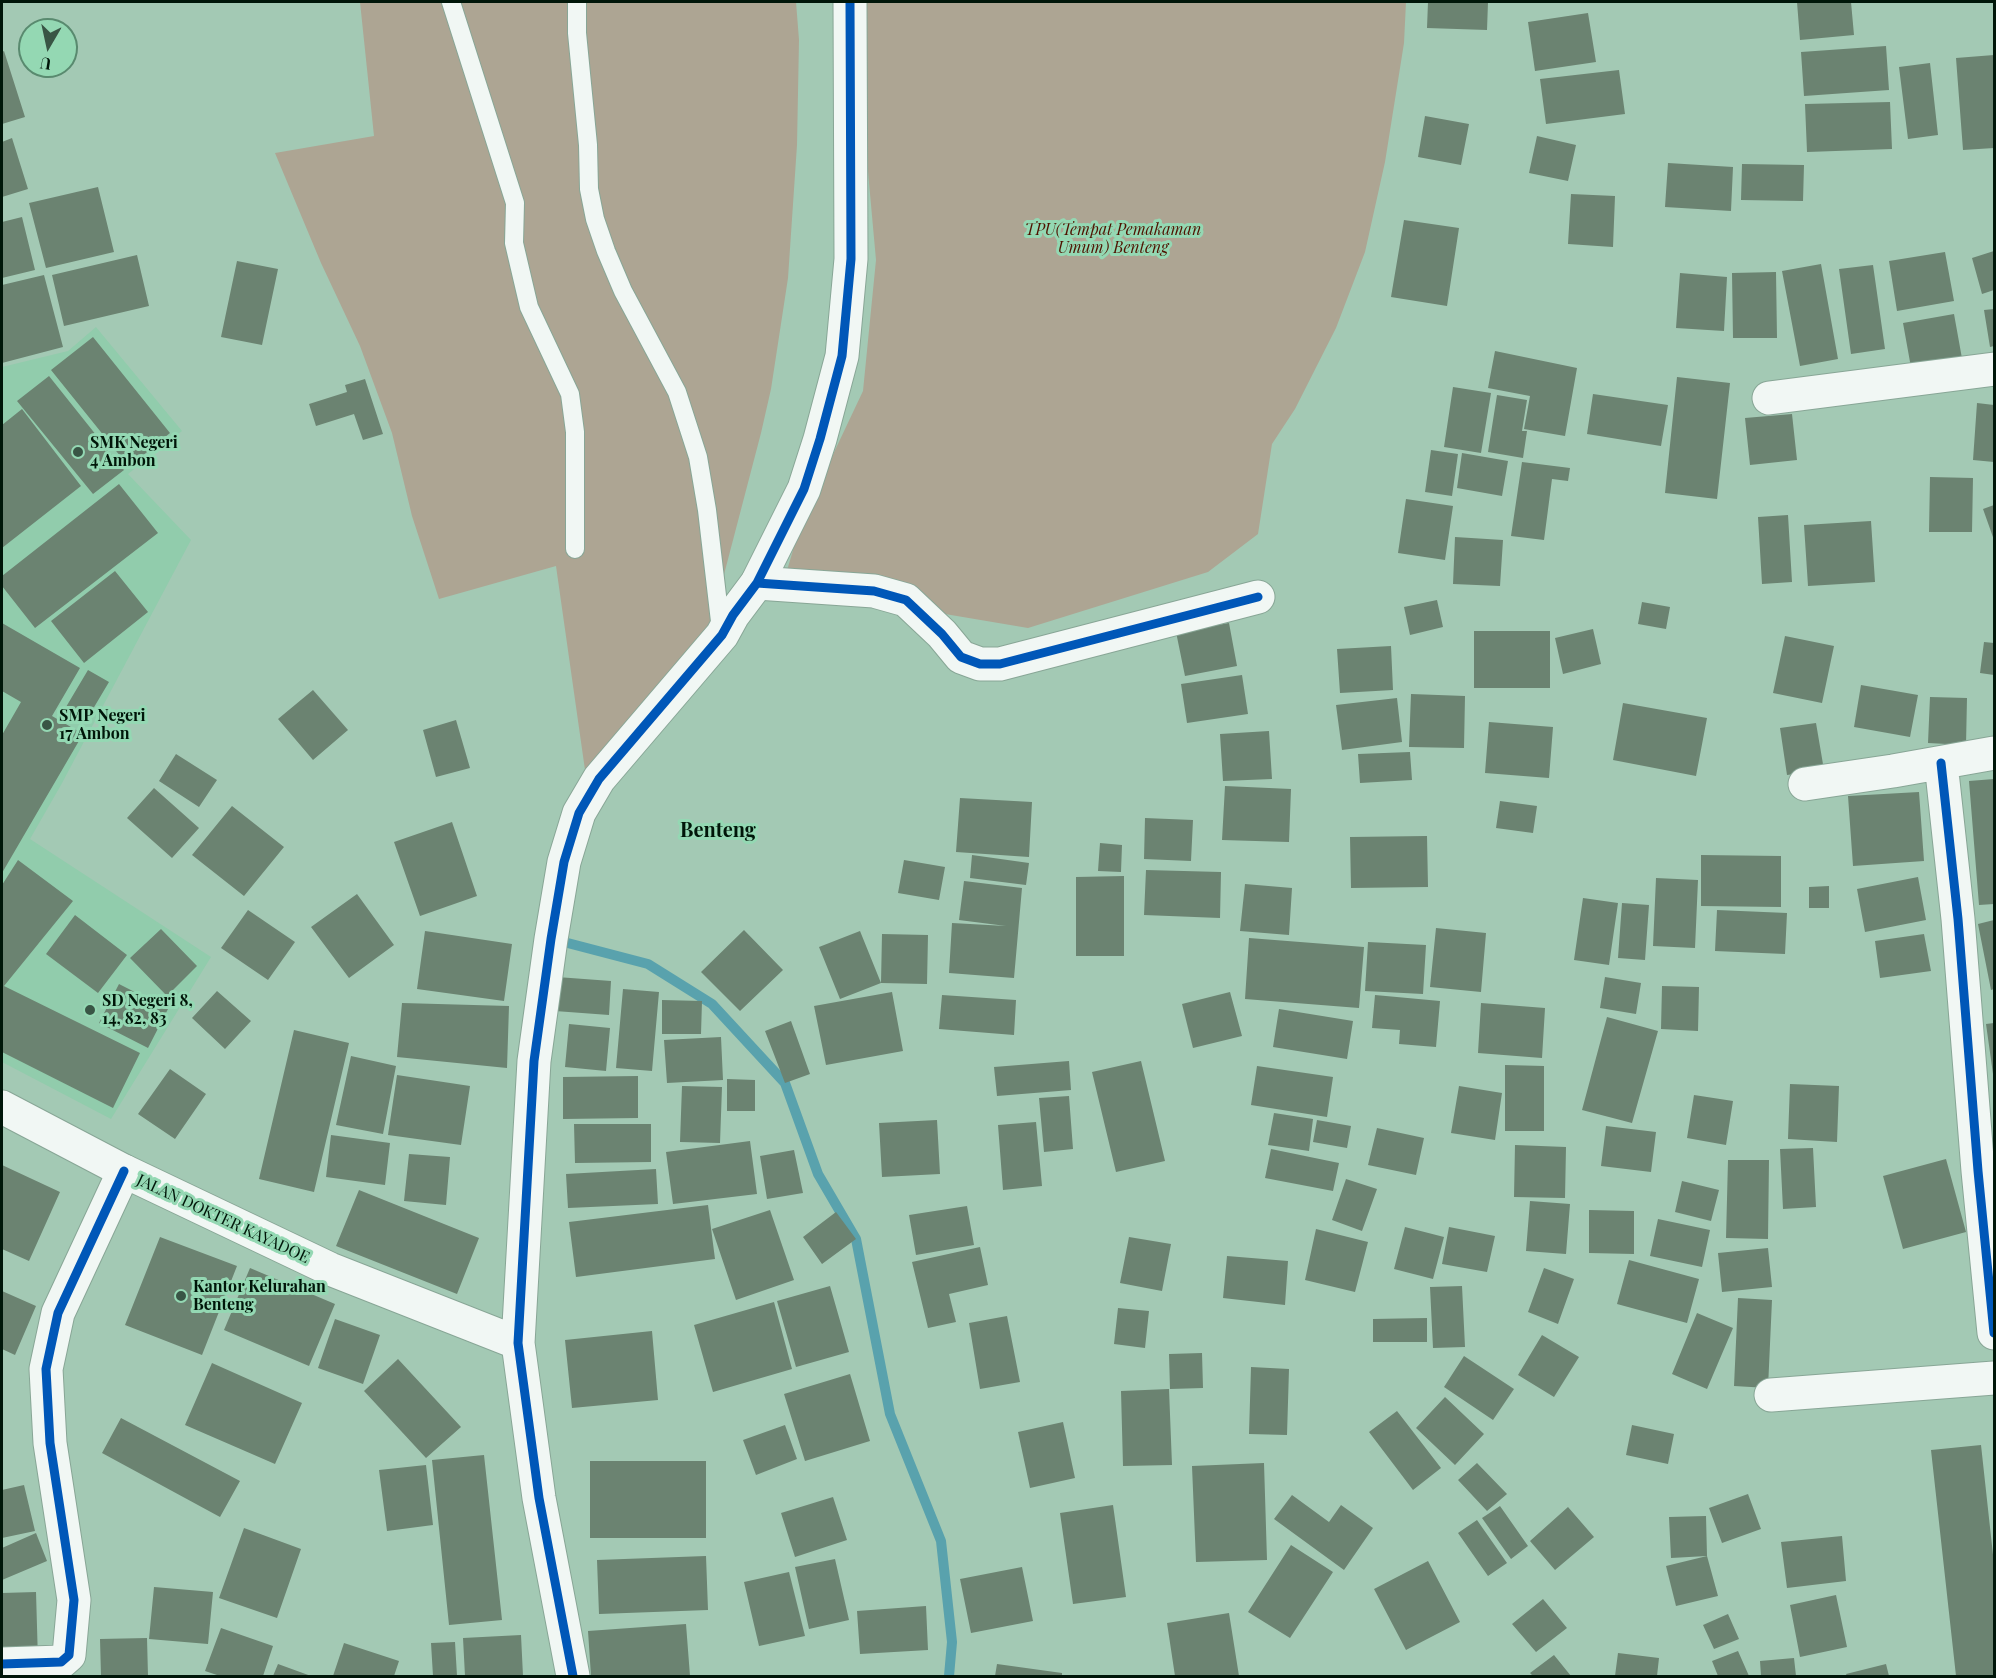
<!DOCTYPE html>
<style>
body{margin:0}
#map{position:relative;width:1996px;height:1678px;overflow:hidden;background:#a3c9b4;font-family:"Playfair Display",serif}
canvas{display:block}
.frame{position:absolute;inset:0;border:3px solid #001609;pointer-events:none}
.north{position:absolute;left:18px;top:18px;width:60px;height:60px;box-sizing:border-box;background:#94d8b3;border:2px solid #598a6f;border-radius:50%;rotate:189deg;font-size:16px;font-weight:700;line-height:24px;text-align:center;color:#001609}
.north::after{content:'';display:block;margin:auto;width:21px;height:27px;background:#395545;clip-path:polygon(50% 0,100% 100%,50% 72%,0 100%)}
</style>
<div id="map">
<canvas width="1996" height="1678"></canvas>
<div class="frame"></div>
<div class="north">U</div>
</div>
<script>
const g = document.querySelector('canvas').getContext('2d');
g.lineJoin = 'round';
function fill(path, color) { g.fillStyle = color; g.fill(path, 'evenodd'); }
const poly = rows => new Path2D(rows.map(r => 'M' + r).join(''));
function trace(path, color, width, dash) { g.strokeStyle = color; g.lineWidth = width; g.lineCap = dash ? 'butt' : 'round'; g.setLineDash(dash || []); g.stroke(path); }
function write(font, color, halo, rows, align = 'center') {
  g.font = font + ' "Playfair Display",serif'; g.lineWidth = 6; g.setLineDash([]); g.textBaseline = 'middle'; g.strokeStyle = halo; g.fillStyle = color; for (const [text, x, y, turn = 0] of rows) {
    g.save(); g.translate(x, y); g.rotate((+turn || 0) * Math.PI / 180); g.textAlign = isNaN(turn) ? turn : align; if (halo) g.strokeText(text, 0, 0); g.fillText(text, 0, 0); g.restore();
  }
}
fill(poly([
 [96,327,182,431,128,474,191,540,61,785,30,839,211,957,111,1119,2,1062,2,367,68,351]
]), '#91ccac');
fill(poly([
 [360,2,796,2,799,40,797,145,788,278,771,389,761,433,710,628,586,777,556,566,439,599,412,516,392,433,360,346,321,263,275,153,374,136],
 [859,2,1406,2,1404,43,1385,162,1365,252,1336,328,1295,409,1272,444,1258,534,1208,572,1028,628,868,601,780,594,802,520,863,391,876,260,855,28]
]), '#ada593');
trace(poly([
 [560,941,648,964,712,1004,785,1083,818,1174,856,1239,890,1414,941,1541,952,1642,949,1676]
]), '#59a2ad', 10);
fill(poly([
 [1428,2,1488,2,1487,30,1427,28],
 [1797,2,1851,2,1854,35,1800,40],
 [1588,13,1596,62,1535,71,1528,22],
 [1886,46,1889,90,1804,96,1801,52],
 [4,51,25,117,2,124,2,52],
 [1994,55,1994,148,1963,150,1956,58],
 [1930,63,1938,135,1908,139,1899,67],
 [1619,70,1625,114,1546,124,1540,79],
 [1890,102,1892,149,1807,152,1805,104],
 [1425,116,1469,124,1461,165,1418,157],
 [1537,136,1576,145,1568,181,1529,173],
 [12,138,28,189,2,197,2,142],
 [1668,163,1733,167,1731,211,1665,207],
 [1742,164,1804,165,1803,201,1741,200],
 [98,187,114,252,46,268,29,203],
 [1571,194,1615,196,1613,247,1568,244],
 [22,217,35,270,2,278,2,222],
 [1404,220,1459,228,1447,306,1391,297],
 [1994,251,1994,290,1982,294,1972,258],
 [1945,252,1954,301,1897,311,1889,261],
 [137,255,149,306,64,326,52,275],
 [237,261,278,269,262,345,221,337],
 [1821,264,1838,359,1800,366,1782,271],
 [1873,265,1885,349,1851,354,1839,269],
 [1776,272,1777,338,1733,338,1732,273],
 [1680,273,1727,277,1724,331,1676,328],
 [44,275,63,347,2,363,2,285],
 [1994,309,1994,346,1990,347,1984,310],
 [1954,314,1963,364,1912,373,1903,323],
 [93,337,170,433,129,467,51,370],
 [1495,351,1577,368,1565,436,1524,429,1530,396,1488,388],
 [49,376,124,470,93,494,17,401],
 [1677,377,1730,383,1717,499,1665,493],
 [365,379,383,434,363,440,354,414,316,426,309,404,347,392,345,385],
 [1453,387,1491,393,1481,453,1444,447],
 [1593,394,1668,405,1661,446,1587,434],
 [1497,395,1527,400,1522,431,1527,431,1523,458,1488,452],
 [1977,403,1994,405,1994,462,1973,460],
 [22,409,81,486,2,548,2,425],
 [1792,414,1797,460,1750,465,1745,418],
 [1431,450,1458,454,1452,496,1425,492],
 [1462,453,1508,461,1502,496,1457,488],
 [1522,462,1570,468,1568,481,1552,479,1544,540,1511,536],
 [1930,477,1973,478,1972,532,1929,532],
 [119,484,158,533,35,628,2,586,2,576],
 [1406,499,1453,506,1445,560,1398,553],
 [1994,505,1994,540,1983,509],
 [1788,515,1792,582,1762,584,1758,517],
 [1871,521,1875,582,1808,586,1804,525],
 [1455,537,1503,540,1500,586,1453,584],
 [115,571,148,612,84,663,51,621],
 [1437,600,1443,627,1410,635,1404,607],
 [1642,602,1670,607,1666,629,1638,624],
 [2,623,80,668,52,716,83,734,2,873,2,735,21,702,2,691],
 [1229,623,1237,666,1185,676,1176,632],
 [1593,629,1601,664,1563,674,1555,638],
 [1474,631,1550,631,1550,688,1474,688],
 [1785,636,1834,646,1822,703,1773,693],
 [1984,642,1994,643,1994,675,1980,673],
 [1391,646,1393,690,1340,693,1337,649],
 [88,670,109,682,87,719,66,707],
 [1242,675,1248,714,1187,723,1181,684],
 [1861,685,1918,695,1910,737,1854,727],
 [313,690,348,730,313,760,278,719],
 [1411,694,1465,696,1464,748,1409,747],
 [1930,697,1967,698,1966,745,1928,743],
 [1397,698,1402,742,1342,750,1336,705],
 [1623,703,1707,718,1696,776,1613,760],
 [456,720,470,768,436,777,423,730],
 [1489,722,1553,727,1549,778,1485,773],
 [1816,723,1824,770,1787,775,1780,728],
 [1269,731,1272,779,1223,781,1220,734],
 [1410,752,1412,780,1360,783,1358,754],
 [176,754,217,780,199,807,159,781],
 [1994,779,1994,904,1979,905,1969,781],
 [1225,786,1291,789,1289,842,1222,840],
 [154,788,199,828,172,858,127,818],
 [1919,792,1924,861,1853,866,1848,796],
 [960,798,1032,802,1029,857,956,852],
 [1500,801,1537,806,1533,833,1496,828],
 [232,806,284,847,244,896,192,855],
 [1145,818,1193,820,1191,861,1144,859],
 [452,822,477,896,420,916,394,842],
 [1427,836,1428,887,1351,888,1350,837],
 [1100,843,1122,845,1121,872,1098,871],
 [972,855,1029,863,1026,885,970,878],
 [1701,855,1781,856,1781,907,1701,906],
 [18,860,73,901,4,986,140,1053,113,1108,2,1052,2,885],
 [904,860,945,867,939,900,898,893],
 [1146,870,1221,872,1220,918,1144,915],
 [1124,876,1124,956,1076,956,1076,877],
 [1918,877,1926,920,1865,932,1857,889],
 [1656,878,1698,880,1695,948,1653,946],
 [964,881,1022,888,1014,978,949,973,952,923,1006,926,959,920],
 [1245,884,1292,888,1289,935,1240,931],
 [1829,886,1829,908,1809,908,1809,887],
 [357,894,394,945,349,978,311,927],
 [1583,898,1618,903,1609,965,1574,960],
 [1622,903,1649,905,1645,960,1618,958],
 [248,910,295,942,268,980,221,948],
 [1717,910,1787,913,1785,954,1715,951],
 [75,915,127,955,98,993,46,954],
 [1994,920,1994,989,1991,990,1978,924],
 [1436,928,1486,933,1481,992,1430,987],
 [161,929,197,966,167,996,130,958],
 [744,930,783,970,740,1011,701,972],
 [425,931,512,944,504,1001,417,989],
 [860,931,881,983,840,999,819,947],
 [882,934,928,935,927,984,881,983],
 [1924,934,1931,971,1880,978,1875,941],
 [1249,938,1364,947,1359,1008,1245,999],
 [1368,942,1426,945,1423,994,1365,991],
 [557,977,611,981,609,1015,555,1011],
 [1605,977,1641,983,1636,1014,1600,1008],
 [119,984,168,1009,148,1048,99,1023],
 [1662,986,1699,987,1698,1031,1661,1029],
 [623,989,659,992,652,1071,616,1068],
 [217,991,251,1021,225,1049,192,1018],
 [892,992,903,1051,826,1065,814,1006],
 [1230,992,1242,1036,1193,1048,1182,1004],
 [942,995,1016,1000,1014,1035,939,1029],
 [1375,995,1440,1001,1436,1047,1399,1044,1400,1030,1372,1028],
 [662,1000,702,1001,701,1034,662,1034],
 [402,1003,509,1006,507,1068,397,1057],
 [1481,1003,1545,1008,1542,1058,1478,1053],
 [1279,1009,1353,1021,1347,1059,1273,1047],
 [1607,1017,1658,1031,1632,1123,1582,1110],
 [791,1021,810,1074,785,1083,765,1031],
 [1994,1023,1994,1074,1993,1074,1986,1024],
 [569,1024,610,1028,606,1071,565,1067],
 [294,1030,349,1043,314,1192,259,1179],
 [721,1037,723,1080,667,1083,664,1040],
 [351,1056,396,1066,383,1134,336,1125],
 [1069,1061,1071,1090,997,1096,994,1067],
 [1141,1061,1165,1161,1116,1172,1092,1072],
 [1505,1065,1544,1066,1544,1131,1505,1131],
 [1257,1066,1333,1077,1327,1117,1251,1105],
 [170,1069,206,1094,175,1139,138,1114],
 [397,1075,470,1086,461,1145,388,1135],
 [638,1076,638,1118,563,1119,563,1077],
 [727,1079,755,1080,755,1111,727,1111],
 [1790,1084,1839,1086,1837,1142,1788,1139],
 [682,1086,722,1087,720,1143,680,1142],
 [1459,1086,1502,1093,1495,1140,1451,1133],
 [1694,1095,1733,1101,1726,1145,1687,1138],
 [1069,1096,1073,1149,1044,1152,1039,1098],
 [1274,1113,1313,1119,1309,1151,1268,1145],
 [937,1120,940,1174,882,1177,879,1123],
 [1317,1120,1351,1126,1347,1148,1313,1142],
 [1036,1122,1042,1186,1003,1190,998,1125],
 [574,1124,651,1124,651,1162,575,1163],
 [1606,1126,1656,1132,1651,1172,1601,1166],
 [1377,1128,1424,1138,1416,1175,1368,1165],
 [331,1135,390,1143,385,1185,326,1177],
 [750,1141,757,1194,673,1204,666,1152],
 [1515,1145,1566,1147,1565,1198,1514,1197],
 [1813,1148,1816,1207,1783,1209,1780,1149],
 [1271,1149,1339,1163,1333,1191,1265,1178],
 [794,1150,803,1193,767,1199,760,1156],
 [409,1154,450,1157,446,1205,404,1201],
 [1946,1159,1966,1232,1903,1249,1883,1176],
 [1728,1160,1769,1160,1768,1239,1726,1238],
 [2,1165,60,1192,29,1261,2,1249],
 [656,1169,658,1204,568,1208,566,1174],
 [1346,1179,1377,1189,1362,1231,1332,1220],
 [1682,1181,1719,1190,1711,1221,1675,1212],
 [359,1190,479,1238,457,1294,336,1246],
 [1530,1201,1570,1204,1566,1254,1526,1251],
 [708,1205,715,1259,576,1277,569,1222],
 [967,1206,974,1245,916,1255,909,1215],
 [770,1210,794,1280,736,1300,712,1229],
 [1589,1210,1634,1211,1634,1254,1589,1253],
 [836,1212,856,1239,822,1264,803,1237],
 [1658,1219,1710,1230,1702,1267,1650,1256],
 [1405,1227,1444,1237,1433,1279,1394,1269],
 [1449,1227,1495,1236,1487,1272,1442,1264],
 [1316,1229,1368,1242,1355,1292,1305,1280],
 [160,1237,237,1266,202,1355,125,1325],
 [1129,1237,1171,1244,1162,1291,1120,1283],
 [980,1247,988,1285,949,1294,956,1322,928,1328,912,1262],
 [1768,1248,1772,1287,1722,1292,1718,1253],
 [1227,1256,1288,1261,1285,1305,1223,1298],
 [1629,1260,1699,1279,1687,1323,1617,1304],
 [250,1268,335,1304,309,1366,224,1330],
 [1544,1268,1574,1279,1558,1324,1528,1312],
 [830,1286,849,1352,796,1367,777,1301],
 [1462,1286,1465,1347,1433,1348,1430,1287],
 [2,1291,36,1306,15,1355,2,1349],
 [1738,1298,1772,1300,1768,1388,1734,1386],
 [774,1302,792,1369,713,1392,694,1325],
 [1118,1308,1149,1311,1145,1348,1114,1344],
 [1697,1313,1733,1328,1707,1389,1672,1374],
 [1007,1316,1020,1382,980,1389,969,1323],
 [1427,1318,1427,1342,1373,1342,1373,1319],
 [335,1319,380,1335,363,1384,318,1368],
 [652,1331,658,1400,572,1408,565,1340],
 [1542,1335,1579,1357,1554,1397,1518,1375],
 [1202,1353,1203,1388,1170,1389,1169,1354],
 [1464,1356,1514,1389,1493,1420,1444,1387],
 [398,1359,461,1427,426,1458,364,1391],
 [212,1363,302,1403,275,1464,185,1425],
 [1251,1367,1289,1369,1287,1435,1249,1434],
 [850,1374,870,1441,805,1461,784,1394],
 [1169,1389,1172,1465,1123,1466,1121,1391],
 [1445,1397,1484,1434,1455,1465,1416,1428],
 [1397,1411,1441,1468,1413,1490,1369,1432],
 [121,1418,240,1481,220,1517,102,1453],
 [1063,1422,1075,1478,1030,1488,1018,1432],
 [785,1425,797,1459,756,1475,743,1440],
 [1632,1425,1674,1434,1668,1464,1626,1455],
 [1981,1445,1994,1564,1994,1676,1956,1676,1931,1450],
 [484,1455,502,1620,449,1625,432,1460],
 [590,1461,706,1461,706,1538,590,1538],
 [1264,1463,1267,1560,1196,1562,1192,1466],
 [1477,1463,1507,1494,1487,1511,1458,1480],
 [426,1465,433,1525,387,1531,379,1470],
 [24,1485,35,1531,2,1538,2,1490],
 [1748,1494,1761,1529,1722,1543,1709,1508],
 [1292,1495,1329,1522,1341,1505,1373,1528,1344,1570,1274,1519],
 [833,1497,847,1540,795,1557,781,1513],
 [1113,1505,1126,1597,1073,1604,1060,1513],
 [1500,1506,1528,1546,1511,1559,1482,1518],
 [1568,1507,1594,1537,1555,1570,1530,1541],
 [1706,1516,1707,1556,1671,1558,1669,1517],
 [1477,1520,1507,1563,1488,1576,1458,1533],
 [244,1528,301,1549,277,1618,219,1598],
 [36,1533,47,1561,2,1580,2,1548],
 [1842,1536,1846,1581,1787,1588,1781,1542],
 [1291,1545,1333,1572,1290,1638,1248,1612],
 [706,1556,708,1610,599,1614,597,1560],
 [1707,1556,1718,1596,1676,1606,1666,1566],
 [835,1559,849,1620,809,1629,795,1567],
 [1428,1561,1460,1622,1406,1650,1374,1589],
 [1022,1567,1033,1621,971,1633,960,1579],
 [789,1572,805,1636,759,1646,744,1582],
 [154,1587,213,1592,208,1644,149,1639],
 [36,1592,38,1661,2,1662,2,1593],
 [1836,1595,1847,1647,1800,1657,1790,1605],
 [1543,1599,1567,1628,1536,1652,1512,1624],
 [926,1606,928,1650,860,1654,857,1611],
 [1229,1613,1239,1676,1175,1676,1167,1623],
 [1728,1614,1739,1639,1714,1649,1703,1625],
 [686,1624,690,1676,591,1676,588,1631],
 [221,1628,273,1646,263,1676,220,1676,205,1671],
 [521,1635,523,1676,465,1676,463,1638],
 [147,1638,148,1676,101,1676,100,1639],
 [455,1642,457,1676,433,1676,431,1643],
 [344,1643,399,1661,394,1676,333,1676],
 [1738,1651,1749,1676,1718,1676,1712,1661],
 [1618,1653,1659,1658,1657,1676,1615,1676],
 [1554,1655,1571,1676,1533,1676,1530,1673],
 [1794,1658,1796,1676,1761,1676,1760,1661],
 [278,1664,311,1676,273,1676],
 [997,1664,1062,1673,1062,1676,995,1676],
 [1886,1664,1889,1676,1847,1676,1846,1674]
]), '#6b8371');
const service = poly([
 [451,2,515,203,514,243,529,307,570,394,575,432,575,549],
 [577,2,577,33,588,145,589,189,595,219,606,251,623,291,677,392,698,457,707,510,721,630]
]);
const minor = poly([
 [1769,398,1994,369],
 [757,583,874,591,906,600,942,634,961,657,980,664,1000,664,1258,597],
 [1941,763,1958,919,1978,1171,1994,1333],
 [1805,784,1893,771,1994,753],
 [1771,1395,1994,1378],
 [2,1664,61,1662,69,1655,74,1600,50,1443,46,1369,58,1313,124,1171]
]);
const tertiary = poly([
 [2,1107,124,1171,330,1269,518,1343],
 [573,1676,539,1498,518,1343,534,1061,551,939,564,862,579,813,599,779,722,635,733,615,757,583,804,489,820,439,842,356,851,259,850,2]
]);
trace(service, '#88a696', 20);
trace(minor, '#88a696', 35);
trace(tertiary, '#88a696', 35);
trace(service, '#f1f7f4', 18);
trace(minor, '#f1f7f4', 33);
trace(tertiary, '#f1f7f4', 33);
trace(poly([
 [757,583,874,591,906,600,942,634,961,657,980,664,1000,664,1258,597],
 [1941,763,1958,919,1978,1171,1994,1333],
 [2,1664,61,1662,69,1655,74,1600,50,1443,46,1369,58,1313,124,1171],
 [573,1676,539,1498,518,1343,534,1061,551,939,564,862,579,813,599,779,722,635,733,615,757,583,804,489,820,439,842,356,851,259,850,2]
]), '#0057b8', 9);
for (const [x, y, r, color] of [
 [78,452,6,"#395545"],
 [47,725,6,"#395545"],
 [90,1010,6,"#395545"],
 [181,1296,6,"#395545"]
]) { const dot = new Path2D(); dot.arc(x, y, r, 0, 2 * Math.PI); g.fillStyle = color; g.fill(dot); trace(dot, '#94d8b3', 2); }
write('italic 16px', '#4f1200', '#94d8b3', [
 ["TPU(Tempat Pemakaman",1113,230],
 ["Umum) Benteng",1113,248]
]);
write('bold 16px', '#001609', '#94d8b3', [
 ["SMK Negeri",90,443],
 ["4 Ambon",90,461],
 ["SMP Negeri",59,716],
 ["17 Ambon",59,734],
 ["SD Negeri 8,",102,1001],
 ["14, 82, 83",102,1019],
 ["Kantor Kelurahan",193,1287],
 ["Benteng",193,1305]
], 'left');
write('16px', '#001609', '#94d8b3', [
 ["JALAN DOKTER KAYADOE",223,1219,25]
]);
write('bold 20px', '#001609', '#94d8b3', [
 ["Benteng",718,831]
]);
</script>
